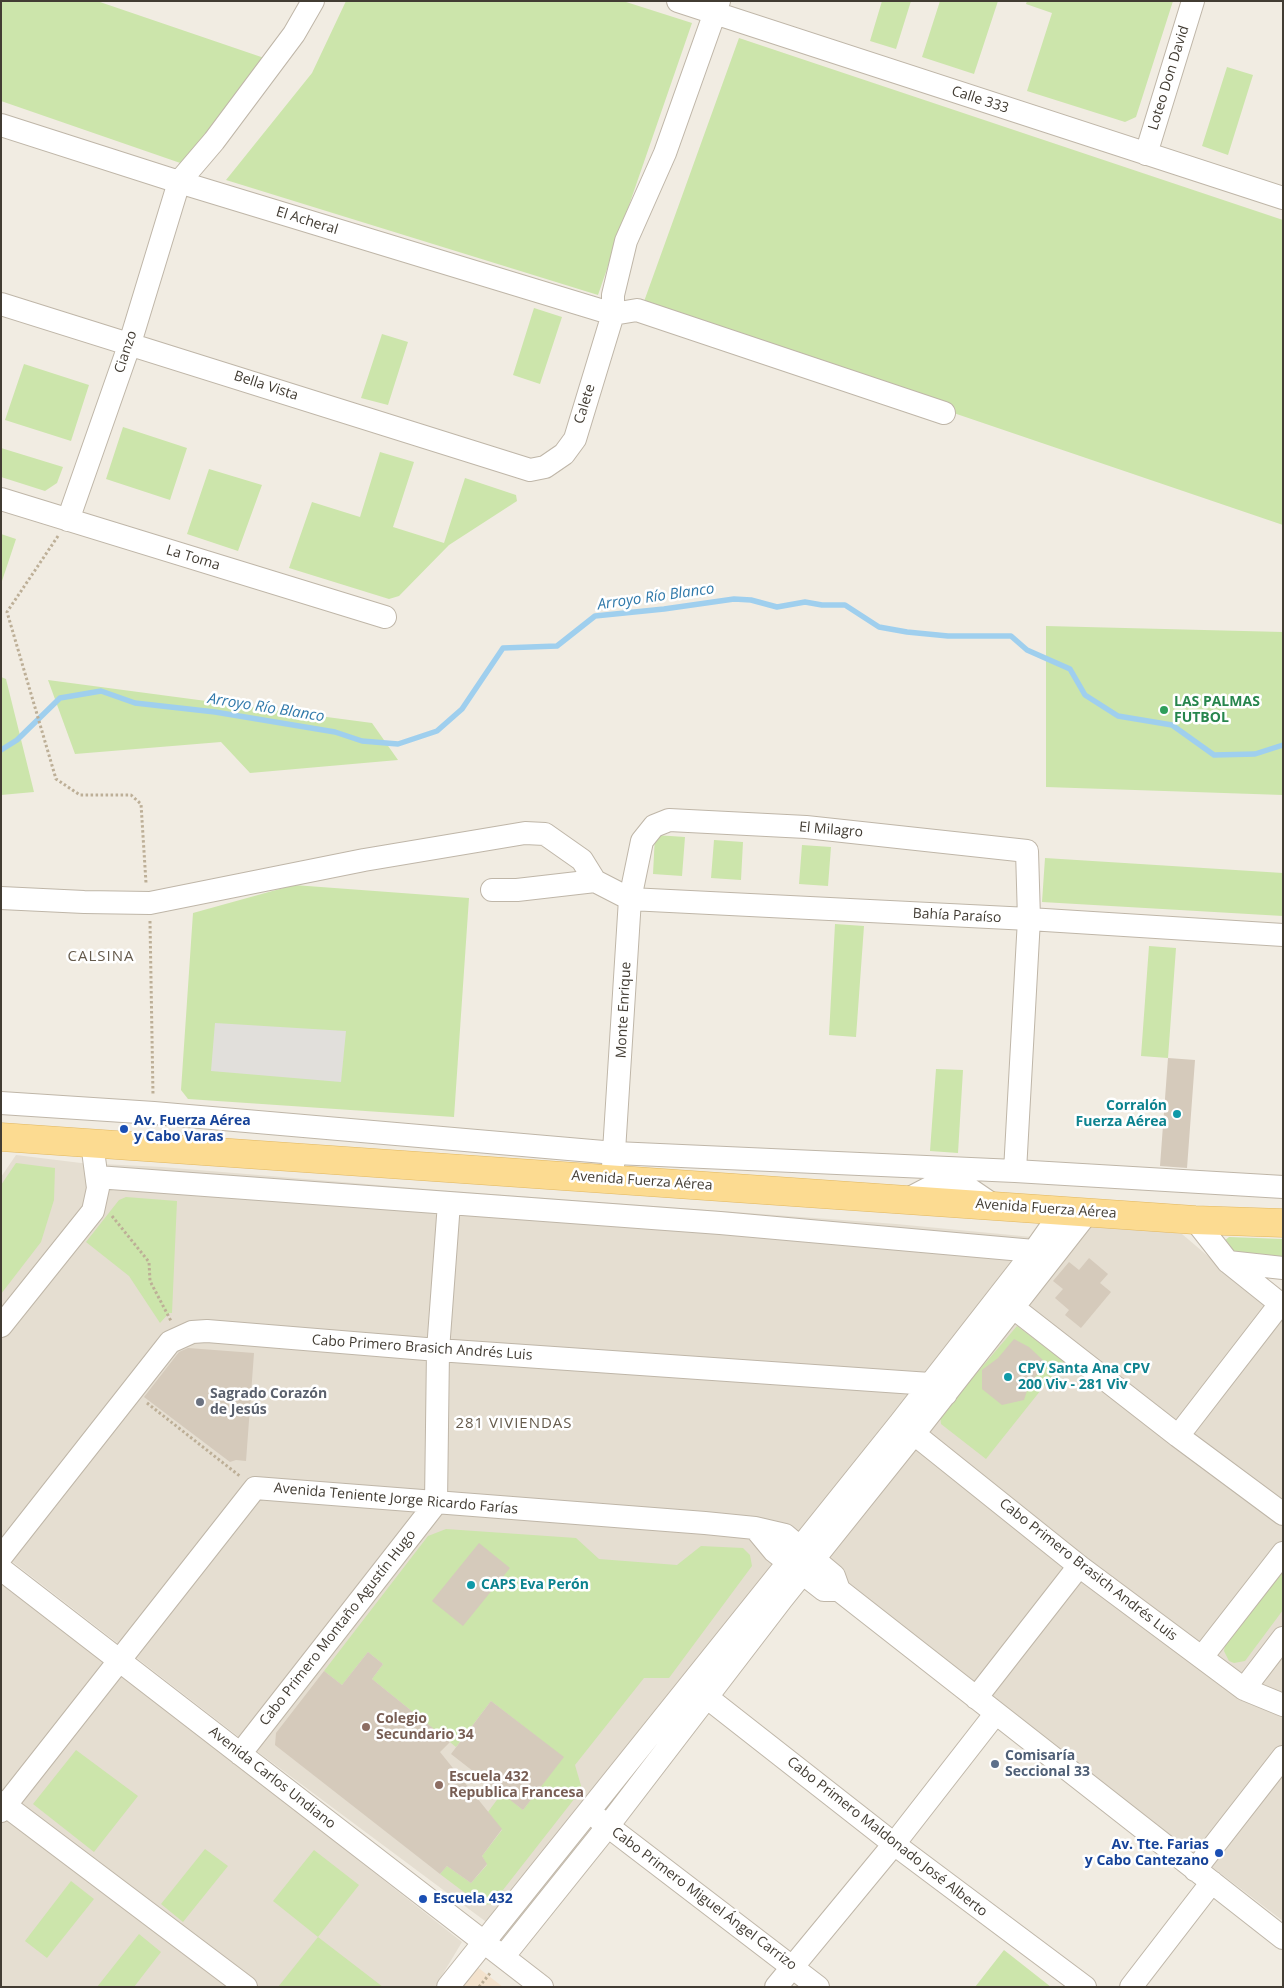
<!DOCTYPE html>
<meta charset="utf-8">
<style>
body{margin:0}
#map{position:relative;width:1284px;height:1988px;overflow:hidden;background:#f1ece2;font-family:"Open Sans",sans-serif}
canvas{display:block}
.frame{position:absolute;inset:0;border:2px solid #423c33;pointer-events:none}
</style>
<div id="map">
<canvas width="1284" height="1988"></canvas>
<div class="frame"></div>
</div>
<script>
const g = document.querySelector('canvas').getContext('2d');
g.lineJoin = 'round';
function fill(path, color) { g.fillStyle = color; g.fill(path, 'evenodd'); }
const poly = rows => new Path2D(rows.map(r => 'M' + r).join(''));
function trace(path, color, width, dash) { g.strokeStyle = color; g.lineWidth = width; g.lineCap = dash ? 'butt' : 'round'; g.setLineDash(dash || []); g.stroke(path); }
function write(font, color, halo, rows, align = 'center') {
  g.font = font + ' "Open Sans",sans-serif'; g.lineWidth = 5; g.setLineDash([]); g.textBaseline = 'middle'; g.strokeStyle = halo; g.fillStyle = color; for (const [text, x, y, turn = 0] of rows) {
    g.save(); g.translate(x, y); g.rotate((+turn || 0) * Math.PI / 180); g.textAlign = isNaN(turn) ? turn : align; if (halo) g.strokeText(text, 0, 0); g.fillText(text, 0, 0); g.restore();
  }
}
fill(poly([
 [16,1155,81,1163,162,1167,438,1190,896,1224,1032,1237,489,1924,262,1755,1,1553,1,1177],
 [1093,1222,1182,1234,1283,1320,1283,1921,1040,1736,883,1611,835,1571,830,1564,830,1554],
 [1,1578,462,1942,435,1987,1,1987]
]), '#e5ded1');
fill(poly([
 [476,1966,503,1987,461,1987]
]), '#f3e2cd');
fill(poly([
 [1,1,97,1,273,61,189,166,1,101],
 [346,1,623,1,692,23,598,295,226,180,312,73],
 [882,1,911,1,896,49,870,41],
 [940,1,998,1,974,74,922,57],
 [1027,1,1173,1,1136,117,1125,122,1027,91,1052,13,1026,4],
 [739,38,1283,220,1283,525,642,307],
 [1227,67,1253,75,1228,155,1202,146],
 [534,308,562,317,540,384,513,375],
 [382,334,408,342,388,405,361,398],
 [24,364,89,385,71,441,5,420],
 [123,427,187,448,170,500,106,479],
 [1,448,63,467,57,483,45,491,1,477],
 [380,452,414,462,393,527,444,543,465,478,516,495,517,501,449,545,399,596,389,599,289,568,312,502,360,517],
 [209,469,262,485,238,551,187,534],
 [1,534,16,539,1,584],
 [1046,626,1283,632,1283,795,1046,787],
 [1,677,6,679,34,792,1,795],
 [48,680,372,723,398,760,250,773,221,742,75,754],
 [655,835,685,837,682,876,653,874],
 [714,840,743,842,741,880,711,878],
 [802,845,831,847,828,886,799,884],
 [1045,858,1283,873,1283,916,1042,902],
 [294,885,469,898,454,1117,188,1099,181,1090,193,913],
 [835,924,864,926,856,1037,829,1035],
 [1149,946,1176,948,1168,1058,1141,1056],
 [936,1069,963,1070,958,1153,930,1151],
 [16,1163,55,1168,54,1200,41,1242,1,1294,1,1185],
 [126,1197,177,1201,172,1313,169,1313,160,1323,129,1276,86,1242,119,1200],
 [1229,1237,1283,1239,1283,1259,1255,1253,1236,1253,1229,1250,1224,1241],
 [1017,1326,1064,1361,986,1459,941,1424,940,1416],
 [446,1529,576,1538,599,1559,677,1565,701,1546,743,1548,750,1555,752,1566,669,1678,644,1678,575,1765,582,1789,492,1904,481,1905,440,1874,447,1866,471,1883,487,1865,482,1856,502,1830,488,1812,502,1793,523,1810,563,1757,491,1701,456,1747,372,1679,383,1664,368,1652,342,1685,324,1671,428,1536],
 [1283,1567,1283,1610,1245,1661,1234,1663,1229,1661,1224,1651,1225,1645],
 [76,1750,138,1796,94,1852,33,1804],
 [205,1849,228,1866,183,1922,161,1904],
 [314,1850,359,1885,318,1937,383,1987,278,1987,318,1937,273,1901],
 [71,1881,94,1899,47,1958,25,1941],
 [139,1934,161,1952,134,1987,97,1987],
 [1004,1950,1051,1987,975,1987]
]), '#cce5ab');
fill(poly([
 [215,1023,346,1031,341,1082,211,1071]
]), '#e1dfdb');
trace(poly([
 [1,750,17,740,60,698,101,691,135,703,215,712,335,732,362,741,398,744,437,731,462,709,503,648,557,646,595,616,664,609,734,599,751,600,777,607,805,602,822,605,845,605,879,627,907,632,948,636,1011,636,1027,650,1070,669,1085,695,1118,716,1172,725,1214,755,1255,754,1283,745]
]), '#9fcfee', 5.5);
fill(poly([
 [1168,1058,1195,1060,1187,1168,1160,1166],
 [1089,1258,1108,1274,1100,1283,1111,1292,1081,1328,1065,1315,1069,1310,1055,1298,1063,1289,1053,1281,1069,1262,1079,1270],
 [1014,1339,1029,1347,1046,1363,1029,1385,1024,1400,1002,1405,982,1389,982,1370,998,1358],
 [188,1348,254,1353,246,1461,236,1460,230,1462,144,1397,179,1352],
 [479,1543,510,1568,463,1626,432,1601],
 [368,1652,383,1664,372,1679,450,1742,440,1752,502,1829,482,1856,487,1864,471,1883,447,1866,440,1874,275,1745,276,1733,324,1671,342,1685],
 [491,1701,564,1757,523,1810,451,1754]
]), '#d5cabb');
const minor = poly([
 [678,1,1283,198],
 [1,125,179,182,613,314,637,310,944,413],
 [1146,154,1193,1],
 [1,304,530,470,545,467,564,454,575,439,613,314,613,295,626,241,665,153,719,1],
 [1,499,385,617],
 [68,520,130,343,179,182,214,141,294,34,313,1],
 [492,890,517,890,595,881],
 [1,898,84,902,150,903,364,860,525,833,545,834,582,860,595,881,630,899,1029,919,1283,935],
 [1,1103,154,1113,615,1153,1015,1171,1283,1187],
 [613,1167,630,899,642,841,654,826,669,820,806,827,1027,851,1029,919,1015,1171],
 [97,1177,720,1223,1034,1251],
 [908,1199,931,1187,971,1190,993,1205],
 [1195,1220,1228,1262,1283,1306],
 [1228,1262,1283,1268],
 [1001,1298,1178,1436,1283,1514],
 [1,1326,93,1211,98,1188,92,1143],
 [903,1425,1079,1566,1244,1689,1283,1705],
 [1178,1436,1280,1304],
 [755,1528,774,1551,824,1590,839,1590],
 [1,1557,170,1342,192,1332,207,1331,438,1350,930,1384,946,1394],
 [1,1569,542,1987],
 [1202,1657,1283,1553],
 [695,1688,894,1844,1085,1987],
 [1244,1689,1283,1638],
 [976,1698,1079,1566],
 [240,1754,436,1503,438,1350,449,1203],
 [1,1802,246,1987],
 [1,1811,255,1488,705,1523,755,1528,785,1535,834,1576,839,1590,1283,1938],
 [596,1817,818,1987],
 [1195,1870,1283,1757],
 [503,1957,608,1826,782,1599,914,1434,1088,1212],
 [448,1987,900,1423,1034,1251,1063,1210],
 [776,1987,894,1844,996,1713],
 [1131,1987,1212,1882]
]);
const major = poly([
 [1,1137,1195,1220,1283,1223]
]);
trace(minor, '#bfb6a8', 24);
trace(major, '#e0b761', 29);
trace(poly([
 [58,536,7,612,56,779,80,795,131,795,141,804,146,883],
 [150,921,153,1095],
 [112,1216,149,1262,150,1281,171,1321],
 [147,1403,241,1477],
 [479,1987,491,1972]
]), '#bdaf97', 3, [2.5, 2.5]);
trace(minor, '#fff', 22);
trace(major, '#fcdb91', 28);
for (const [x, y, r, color] of [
 [1164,710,5,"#2e9e5b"],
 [1177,1114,5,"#0f9aa8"],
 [124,1129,5,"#1a4fb4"],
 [1008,1377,5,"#0f9aa8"],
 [200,1402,5,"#6b7280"],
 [471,1585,5,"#0f9aa8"],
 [366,1727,5,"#8d6e63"],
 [995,1764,5,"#5c6f8a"],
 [439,1785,5,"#8d6e63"],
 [1219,1853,5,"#1a4fb4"],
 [423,1899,5,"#1a4fb4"]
]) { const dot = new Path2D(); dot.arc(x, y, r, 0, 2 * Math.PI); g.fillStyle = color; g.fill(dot); trace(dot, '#fff', 2); }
write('14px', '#423c33', '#fff', [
 ["Loteo Don David",1169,78,-73],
 ["Calle 333",980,100,18],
 ["El Acheral",307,221,17],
 ["Cianzo",126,352,-72],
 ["Bella Vista",266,386,18],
 ["Calete",585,404,-73],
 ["La Toma",193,558,17],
 ["El Milagro",831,830,5],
 ["Bahía Paraíso",957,916,3],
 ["Monte Enrique",624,1010,-87],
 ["Avenida Fuerza Aérea",642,1181,4],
 ["Avenida Fuerza Aérea",1046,1209,4],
 ["Cabo Primero Brasich Andrés Luis",422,1348,4],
 ["Avenida Teniente Jorge Ricardo Farías",396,1499,5],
 ["Cabo Primero Brasich Andrés Luis",1088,1570,38],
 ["Cabo Primero Montaño Agustín Hugo",338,1628,-52],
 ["Avenida Carlos Undiano",272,1778,38],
 ["Cabo Primero Maldonado José Alberto",887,1837,38],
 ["Cabo Primero Miguel Ángel Carrizo",704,1899,37]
]);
write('bold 14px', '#27864d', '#fff', [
 ["LAS PALMAS",1174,702],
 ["FUTBOL",1174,718]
], 'left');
write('bold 14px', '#0d838f', '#fff', [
 ["Corralón",1167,1106,"right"],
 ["Fuerza Aérea",1167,1122,"right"],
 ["CPV Santa Ana CPV",1018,1369],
 ["200 Viv - 281 Viv",1018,1385],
 ["CAPS Eva Perón",481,1585]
], 'left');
write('bold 14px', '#164399', '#fff', [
 ["Av. Fuerza Aérea",134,1121],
 ["y Cabo Varas",134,1137],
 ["Av. Tte. Farias",1209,1845,"right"],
 ["y Cabo Cantezano",1209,1861,"right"],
 ["Escuela 432",433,1899]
], 'left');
write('bold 14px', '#5b616d', '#fff', [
 ["Sagrado Corazón",210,1394],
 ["de Jesús",210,1410]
], 'left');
write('bold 14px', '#785e54', '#fff', [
 ["Colegio",376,1719],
 ["Secundario 34",376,1735],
 ["Escuela 432",449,1777],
 ["Republica Francesa",449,1793]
], 'left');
write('bold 14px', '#4e5e75', '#fff', [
 ["Comisaría",1005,1756],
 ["Seccional 33",1005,1772]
], 'left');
write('italic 15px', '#3079aa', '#fff', [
 ["Arroyo Río Blanco",656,597,-8],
 ["Arroyo Río Blanco",266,708,9]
]);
g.letterSpacing = '1px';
write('15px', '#655a4b', '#fff', [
 ["CALSINA",101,957],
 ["281 VIVIENDAS",514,1424]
]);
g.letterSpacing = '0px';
</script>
